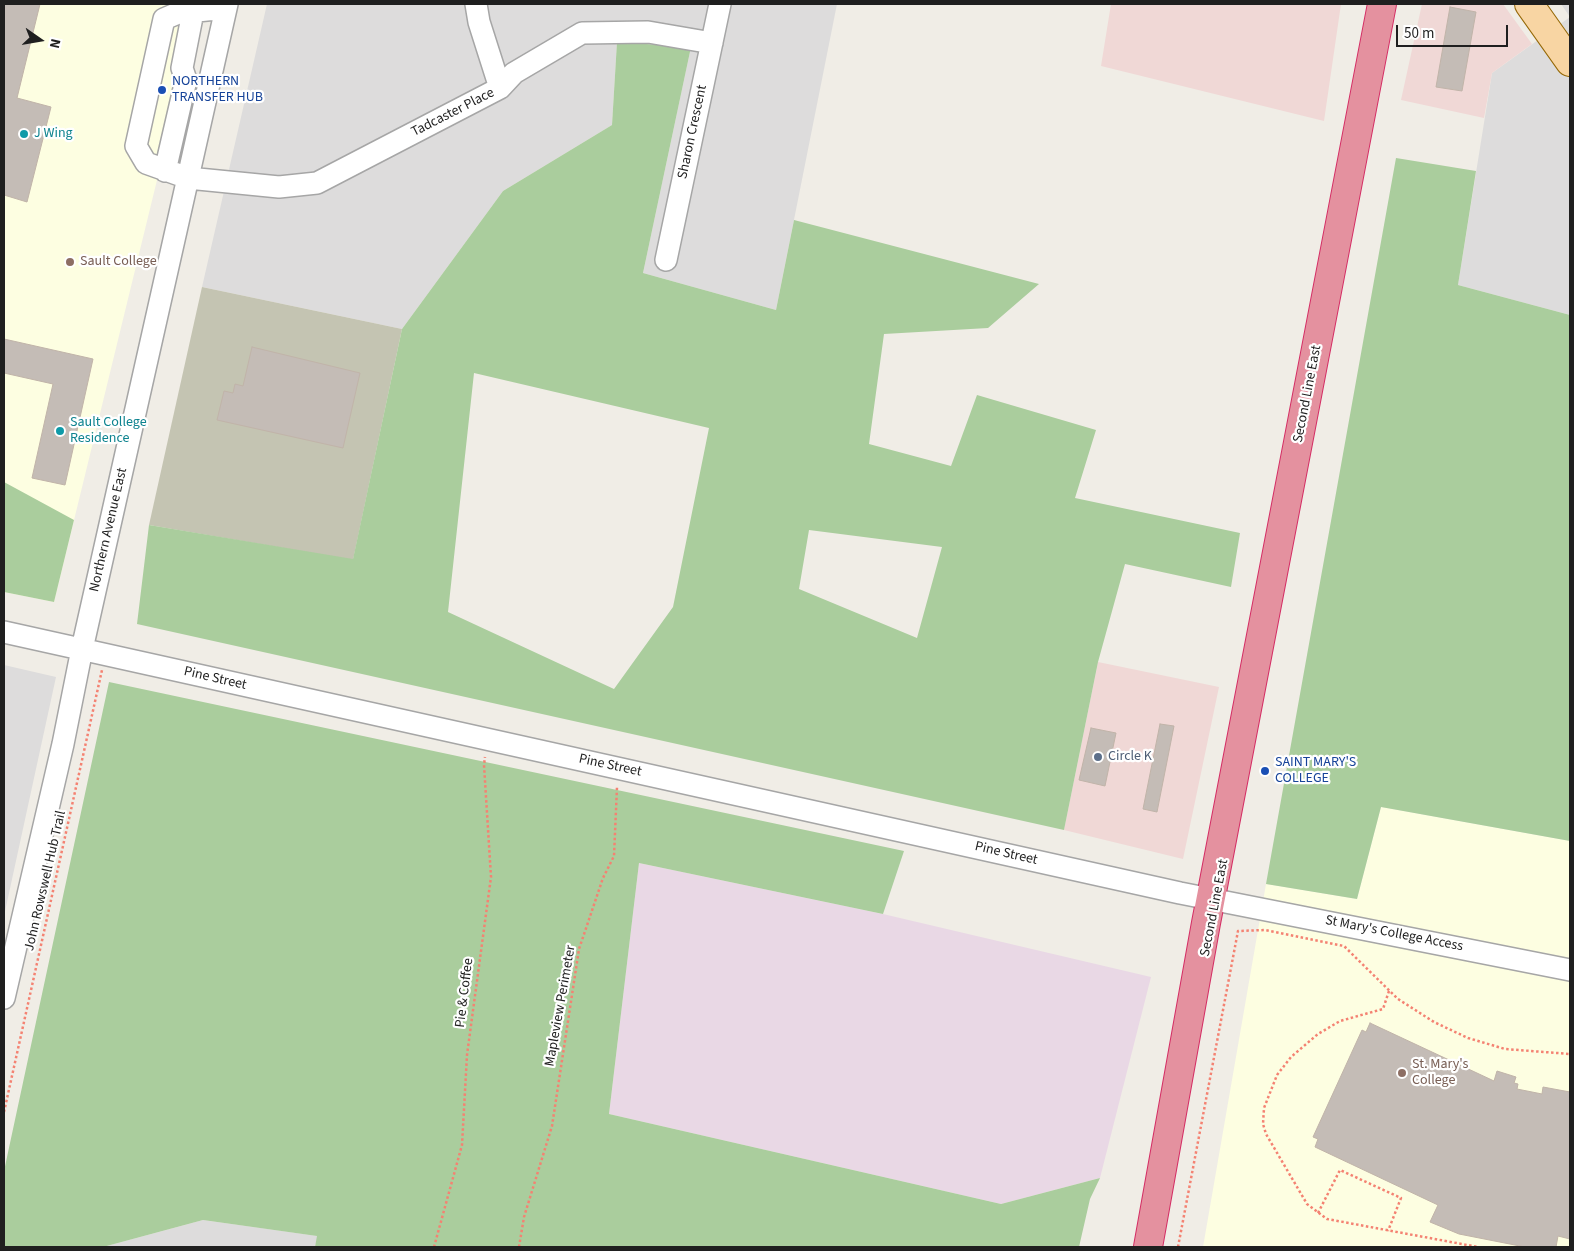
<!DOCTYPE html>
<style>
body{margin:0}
#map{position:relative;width:1574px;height:1251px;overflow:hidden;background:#f0ede6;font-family:"Source Sans 3",sans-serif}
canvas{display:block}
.frame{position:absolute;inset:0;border:5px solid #1f1f1f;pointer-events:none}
.north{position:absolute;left:15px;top:15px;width:50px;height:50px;-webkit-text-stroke:4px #fff;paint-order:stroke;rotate:103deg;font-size:14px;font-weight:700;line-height:20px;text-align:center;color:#1f1f1f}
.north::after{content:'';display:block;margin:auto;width:18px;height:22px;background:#1f1f1f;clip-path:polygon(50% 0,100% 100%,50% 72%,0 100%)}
.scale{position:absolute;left:1396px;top:25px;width:112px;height:22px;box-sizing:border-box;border:2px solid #1f1f1f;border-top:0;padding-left:6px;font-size:15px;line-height:18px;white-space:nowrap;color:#1f1f1f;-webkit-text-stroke:4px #fff;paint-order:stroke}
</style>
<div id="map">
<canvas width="1574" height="1251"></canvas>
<div class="frame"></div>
<div class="north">N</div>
<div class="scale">50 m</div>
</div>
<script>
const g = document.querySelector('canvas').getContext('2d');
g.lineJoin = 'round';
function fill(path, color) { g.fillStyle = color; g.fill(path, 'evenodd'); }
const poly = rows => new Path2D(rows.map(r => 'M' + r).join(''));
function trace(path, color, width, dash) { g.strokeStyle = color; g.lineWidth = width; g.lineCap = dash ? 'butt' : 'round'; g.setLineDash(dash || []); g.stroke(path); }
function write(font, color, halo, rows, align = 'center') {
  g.font = font + ' "Source Sans 3",sans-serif'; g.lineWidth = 4.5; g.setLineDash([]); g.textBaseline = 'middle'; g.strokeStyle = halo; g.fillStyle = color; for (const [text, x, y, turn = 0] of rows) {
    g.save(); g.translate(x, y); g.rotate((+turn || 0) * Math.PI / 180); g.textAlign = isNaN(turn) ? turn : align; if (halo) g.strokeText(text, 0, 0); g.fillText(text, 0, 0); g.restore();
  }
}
fill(poly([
 [267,4,837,4,776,310,643,273,691,47,617,42,612,125,503,191,402,329,202,287],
 [1561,4,1570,4,1570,315,1458,285,1492,73,1570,17],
 [4,665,56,677,4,916],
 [203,1220,318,1236,315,1247,103,1247]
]), '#dddcdc');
fill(poly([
 [1111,4,1341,4,1324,121,1101,66],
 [1422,4,1503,4,1532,44,1492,73,1484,118,1401,100],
 [1098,662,1219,687,1183,859,1064,830]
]), '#f0d8d6');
fill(poly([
 [639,863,883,914,1151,977,1100,1178,1001,1204,609,1114]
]), '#e9d8e5');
fill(poly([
 [4,4,200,4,54,602,4,592],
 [1381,807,1570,841,1570,1247,1203,1247,1266,884,1357,899]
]), '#fdfee1');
fill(poly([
 [202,287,402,329,353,560,149,525]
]), '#c4c4b2');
fill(poly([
 [617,42,691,47,643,273,776,310,794,220,1039,284,988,328,884,334,869,444,951,466,977,395,1096,430,1075,498,1240,533,1231,587,1125,564,1098,662,1064,830,137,624,149,525,353,559,402,329,503,191,612,125],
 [474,373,709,428,673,607,614,689,448,612],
 [809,530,942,547,917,638,799,589],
 [1396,158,1476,171,1458,285,1570,315,1570,841,1381,807,1357,899,1266,884],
 [4,482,74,520,54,602,4,592],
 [109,682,904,851,883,914,639,863,609,1114,1001,1204,1100,1178,1090,1199,1079,1247,315,1247,317,1236,203,1220,103,1247,4,1247,4,1171]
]), '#aacd9d');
const building = poly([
 [4,4,40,4,17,98,51,107,27,202,4,195,4,4],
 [1450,7,1476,12,1462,91,1436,87,1450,7],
 [4,339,93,359,65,485,32,478,53,384,4,373,4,339],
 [252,347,360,373,343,448,217,420,224,391,233,393,235,384,243,386,252,347],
 [1160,724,1174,726,1157,812,1143,809,1160,724],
 [1091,728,1116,733,1105,786,1079,780,1091,728],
 [1370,1023,1494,1081,1497,1071,1516,1077,1514,1083,1518,1084,1517,1089,1542,1094,1543,1087,1570,1092,1570,1239,1558,1236,1556,1247,1525,1247,1459,1234,1430,1222,1438,1205,1315,1147,1318,1139,1313,1137,1362,1030,1366,1032,1370,1023]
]);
fill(building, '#c4bcb6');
trace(building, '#c1b4a9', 1);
const minor = poly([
 [476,4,479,22,500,88],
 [226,8,178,13,164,19,136,146,146,163,188,178,279,187,317,183,500,88,514,73,582,33,648,32,712,43],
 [165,171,186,80,182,68,193,12],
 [666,260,720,4],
 [4,632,1180,893,1570,970],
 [4,998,63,744,82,649,227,4]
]);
const major = poly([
 [1529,4,1570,62]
]);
const highway = poly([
 [1148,1247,1206,923,1382,4]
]);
trace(minor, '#a6a6a6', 24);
trace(major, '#956806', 30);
trace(highway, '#d42d64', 30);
trace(poly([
 [1389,991,1383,1009,1340,1021,1318,1034,1291,1057,1277,1075,1264,1108,1263,1124,1266,1134,1307,1204,1327,1219,1478,1247],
 [4,1112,102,670],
 [1318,1213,1340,1170,1401,1198,1388,1231],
 [434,1247,462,1145,467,1055,491,877,484,765,485,757],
 [519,1247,524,1217,552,1126,579,949,603,878,614,856,617,787],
 [1178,1247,1238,931,1265,930,1344,946,1398,999,1434,1022,1468,1038,1505,1049,1570,1054]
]), '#f48272', 2.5, [2.5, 2.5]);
trace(minor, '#fff', 21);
trace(major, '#f8d5a3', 28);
trace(highway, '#e4919f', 28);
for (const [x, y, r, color] of [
 [162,90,5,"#1a4fb4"],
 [24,134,5,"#0f9aa8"],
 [70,262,5,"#8d6e63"],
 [60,431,5,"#0f9aa8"],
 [1098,757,5,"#5c6f8a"],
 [1265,771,5,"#1a4fb4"],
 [1402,1073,5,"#8d6e63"]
]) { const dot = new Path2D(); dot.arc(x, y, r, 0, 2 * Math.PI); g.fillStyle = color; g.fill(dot); trace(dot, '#fff', 2); }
write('14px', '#164399', '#fff', [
 ["NORTHERN",172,82],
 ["TRANSFER HUB",172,98],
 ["SAINT MARY'S",1275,763],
 ["COLLEGE",1275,779]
], 'left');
write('14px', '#1f1f1f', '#fff', [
 ["Tadcaster Place",453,113,-27],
 ["Sharon Crescent",693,132,-78],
 ["Second Line East",1308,394,-79],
 ["Northern Avenue East",109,530,-77],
 ["Pine Street",215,679,13],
 ["Pine Street",610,766,12],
 ["Pine Street",1006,854,13],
 ["John Rowswell Hub Trail",46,881,-77],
 ["Second Line East",1215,908,-79],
 ["St Mary's College Access",1394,934,11],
 ["Pie & Coffee",465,993,-83],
 ["Mapleview Perimeter",561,1006,-80]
]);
write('14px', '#0d838f', '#fff', [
 ["J Wing",34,134],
 ["Sault College",70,423],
 ["Residence",70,439]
], 'left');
write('14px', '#785e54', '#fff', [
 ["Sault College",80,262],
 ["St. Mary's",1412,1065],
 ["College",1412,1081]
], 'left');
write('14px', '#4e5e75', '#fff', [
 ["Circle K",1108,757]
], 'left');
</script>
